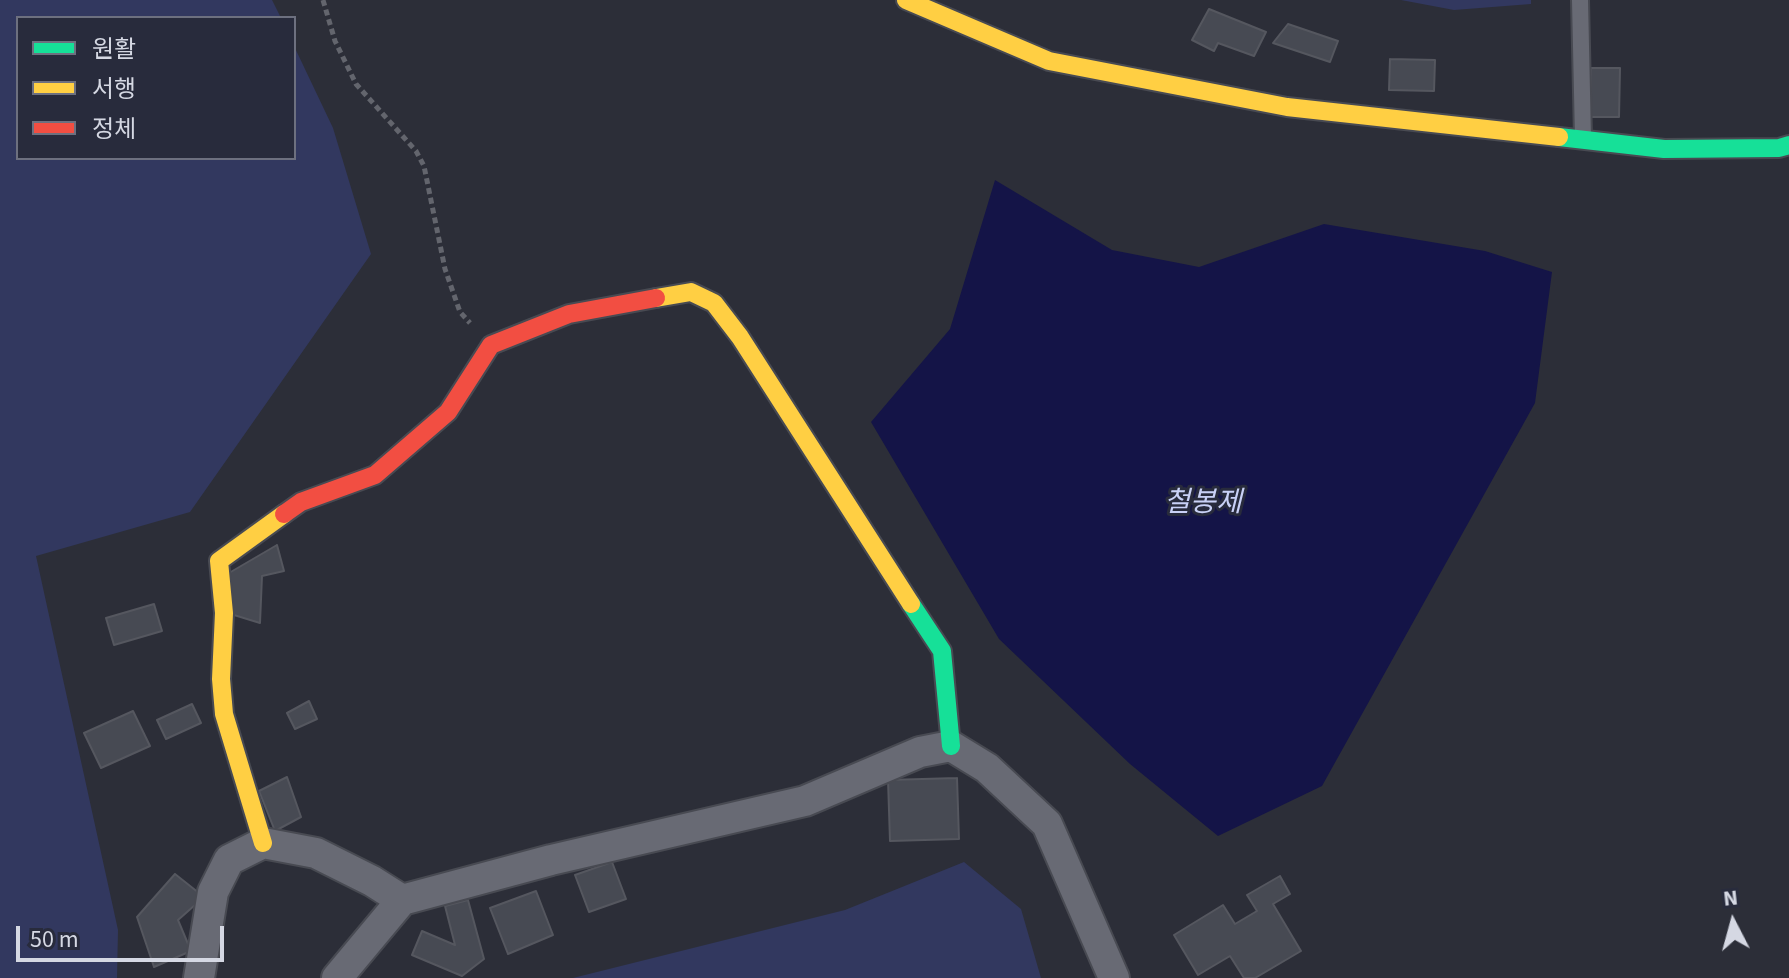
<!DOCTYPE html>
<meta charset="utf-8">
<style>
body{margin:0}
#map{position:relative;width:1789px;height:978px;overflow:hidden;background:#2c2e38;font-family:"Source Sans 3","Noto Sans KR",sans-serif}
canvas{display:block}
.legend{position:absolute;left:16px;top:16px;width:280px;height:144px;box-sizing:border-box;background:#282b3c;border:2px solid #6d707f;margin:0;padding:10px 14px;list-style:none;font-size:24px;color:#d5d8e3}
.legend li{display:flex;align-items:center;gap:16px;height:40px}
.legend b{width:40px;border:2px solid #6d707f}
.north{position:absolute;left:1693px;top:882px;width:80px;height:80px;-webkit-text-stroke:6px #282b3c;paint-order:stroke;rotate:354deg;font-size:22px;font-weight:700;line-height:32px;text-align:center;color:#d5d8e3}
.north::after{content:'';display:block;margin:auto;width:28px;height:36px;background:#d5d8e3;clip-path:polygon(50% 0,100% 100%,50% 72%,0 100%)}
.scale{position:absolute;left:16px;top:926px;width:208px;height:36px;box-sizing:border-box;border:4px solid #d5d8e3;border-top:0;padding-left:10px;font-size:24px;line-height:28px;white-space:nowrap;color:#d5d8e3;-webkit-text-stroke:6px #282b3c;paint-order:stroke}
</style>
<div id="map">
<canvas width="1789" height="978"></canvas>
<ul class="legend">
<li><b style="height:10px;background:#16e098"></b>원활</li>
<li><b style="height:10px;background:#ffcf43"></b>서행</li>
<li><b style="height:10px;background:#f24e42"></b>정체</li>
</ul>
<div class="north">N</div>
<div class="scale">50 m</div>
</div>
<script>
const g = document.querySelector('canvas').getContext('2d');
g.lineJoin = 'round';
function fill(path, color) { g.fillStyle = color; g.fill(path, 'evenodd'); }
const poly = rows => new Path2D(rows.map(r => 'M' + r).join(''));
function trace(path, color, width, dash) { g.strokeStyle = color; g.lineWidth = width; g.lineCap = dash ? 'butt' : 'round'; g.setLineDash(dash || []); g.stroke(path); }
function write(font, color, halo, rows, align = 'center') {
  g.font = font + ' "Source Sans 3","Noto Sans KR",sans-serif'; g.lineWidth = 6; g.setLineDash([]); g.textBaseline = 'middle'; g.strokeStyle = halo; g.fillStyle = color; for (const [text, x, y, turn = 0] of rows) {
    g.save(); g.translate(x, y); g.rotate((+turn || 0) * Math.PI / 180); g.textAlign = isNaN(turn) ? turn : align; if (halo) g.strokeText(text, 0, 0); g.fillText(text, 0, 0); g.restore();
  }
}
fill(poly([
 [0,0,272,0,281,18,18,18,18,158,294,158,294,46,333,128,371,254,190,512,36,556,118,930,117,978,0,978],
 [1401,0,1531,0,1531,4,1454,10],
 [964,862,1021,909,1041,978,573,978,845,910]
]), '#32385f');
fill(poly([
 [995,180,1112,250,1199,267,1324,224,1485,251,1552,272,1535,403,1322,786,1218,836,1130,764,999,639,871,422,950,329]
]), '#141447');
const building = poly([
 [1209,9,1266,32,1254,56,1218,43,1214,51,1192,40,1209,9],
 [1288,24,1338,41,1330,62,1273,43,1288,24],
 [1390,59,1435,60,1434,91,1389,90,1390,59],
 [1591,68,1620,68,1619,117,1590,117,1591,68],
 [277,545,284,571,262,576,260,623,234,615,229,573,277,545],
 [154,604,162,631,114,645,106,618,154,604],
 [309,701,317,719,295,729,287,713,309,701],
 [192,704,201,723,166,739,157,720,192,704],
 [133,711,150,746,101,768,84,733,133,711],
 [287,777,301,817,275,831,259,791,287,777],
 [957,778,959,839,890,841,888,780,957,778],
 [612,862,626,899,589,912,575,875,612,862],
 [175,874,204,897,178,920,191,951,154,967,137,917,175,874],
 [1280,876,1290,894,1273,904,1301,951,1255,978,1244,978,1230,956,1198,975,1174,935,1223,905,1235,924,1257,911,1247,895,1280,876],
 [536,891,553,935,508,954,490,908,536,891],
 [468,900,484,959,462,976,412,955,422,931,455,945,445,906,468,900]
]);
fill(building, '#474a53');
trace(building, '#55575f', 2);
const lane = poly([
 [1580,0,1583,138]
]);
const street = poly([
 [199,978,213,892,229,860,263,843,316,853,372,881,402,900,551,860,805,801,920,752,951,746,987,768,1047,824,1114,978],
 [337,978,402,900]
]);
const fast = poly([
 [1559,137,1664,149,1779,148,1789,145],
 [911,604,942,651,951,746]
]);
const slow = poly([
 [906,0,1049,61,1287,107,1559,137],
 [656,298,691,292,714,303,740,337,911,604],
 [263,843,224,714,221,679,224,613,219,561,284,514]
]);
const jam = poly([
 [284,514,301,502,375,475,448,412,491,345,569,314,656,298]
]);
trace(lane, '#484a52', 20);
trace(street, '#484a52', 34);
trace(fast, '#484a52', 22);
trace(slow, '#484a52', 22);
trace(jam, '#484a52', 22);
trace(poly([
 [323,0,335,41,356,84,416,151,424,166,445,269,460,312,470,323]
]), '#63656d', 5, [6, 4]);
trace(lane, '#686a74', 16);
trace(street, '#686a74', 30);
trace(fast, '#16e098', 18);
trace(slow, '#ffcf43', 18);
trace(jam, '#f24e42', 18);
write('italic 28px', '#c9d1f6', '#282b3c', [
 ["철봉제",1203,505]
]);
</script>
